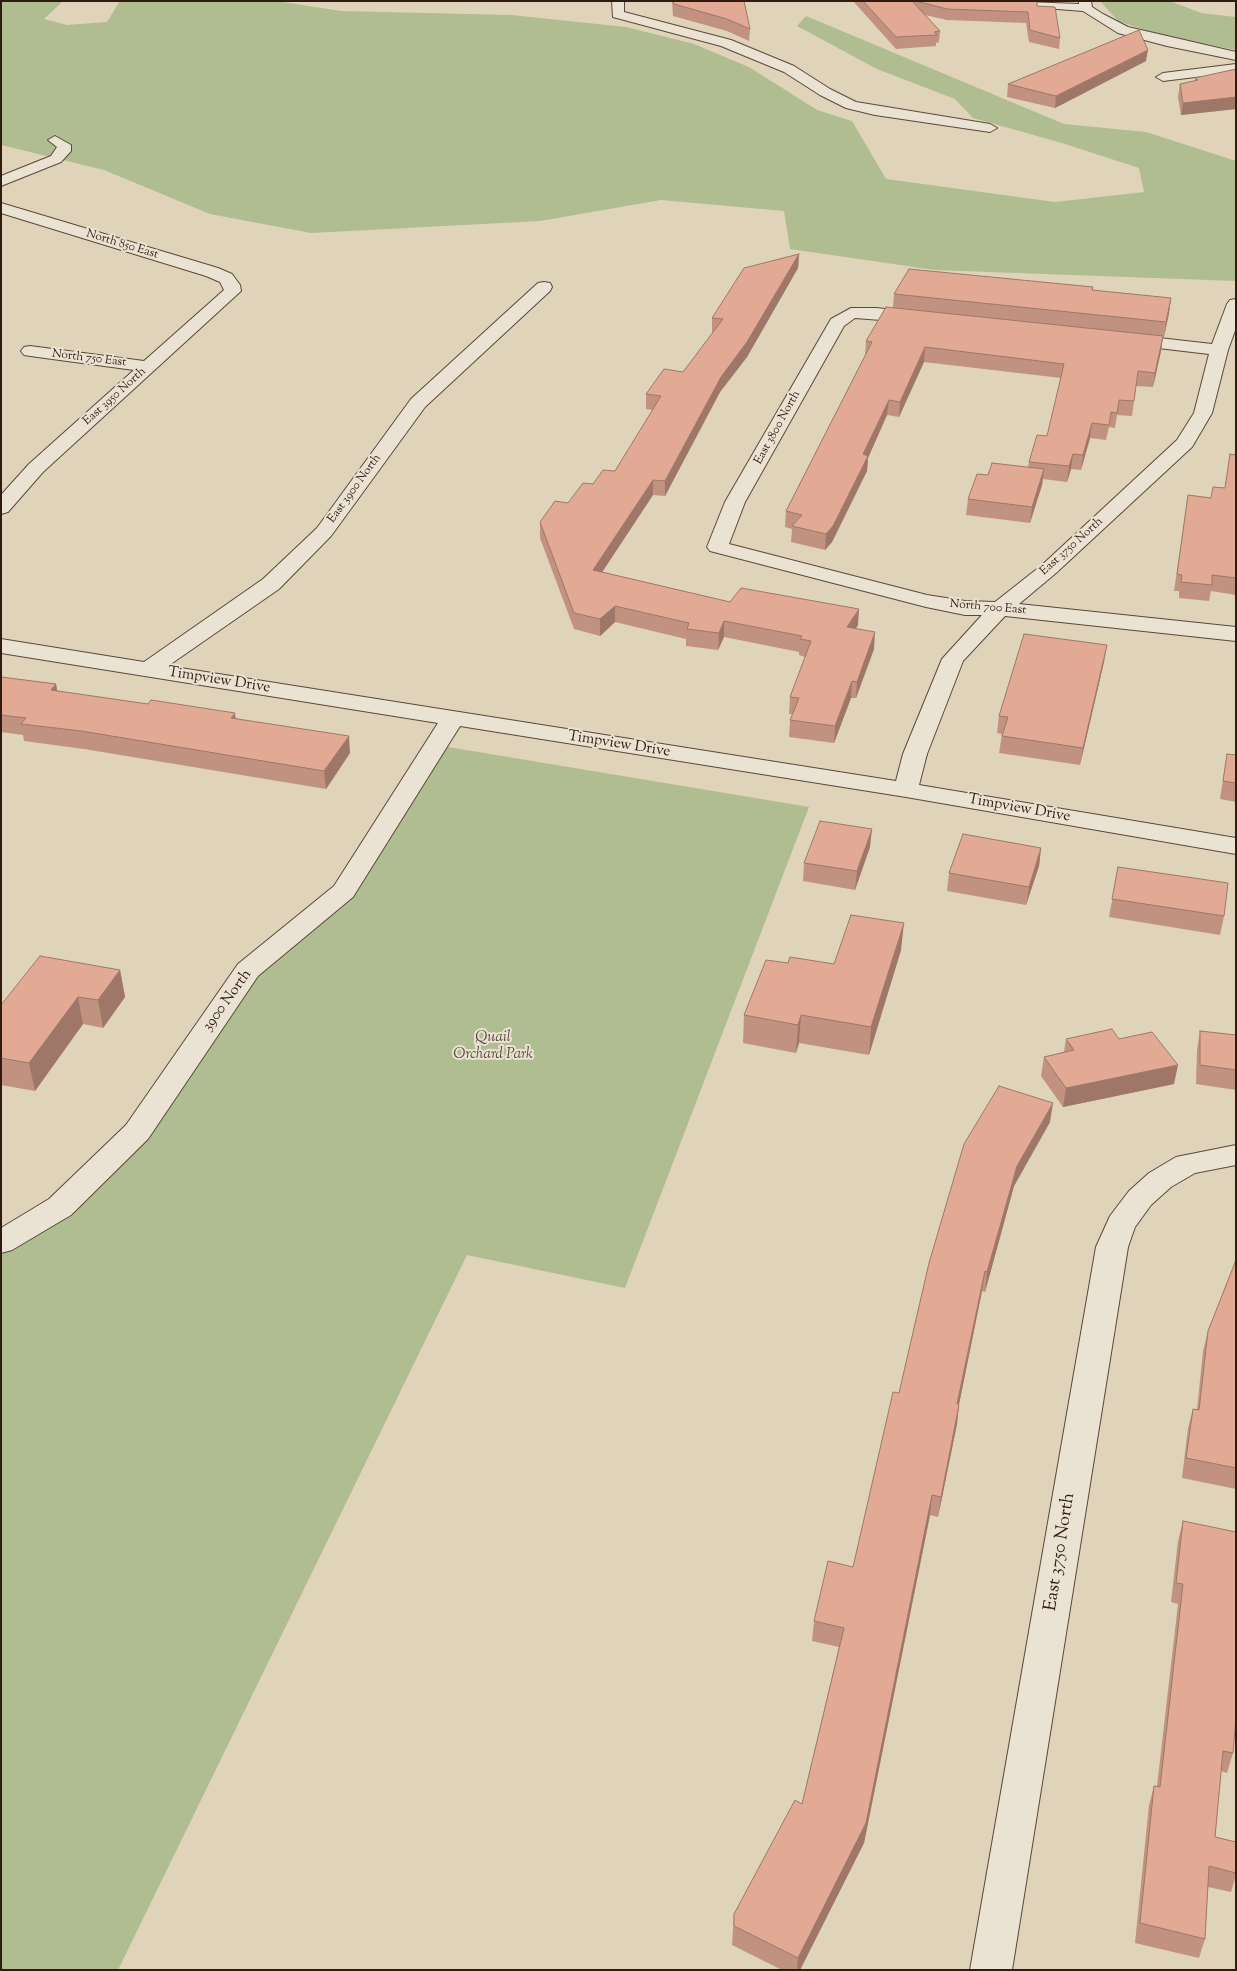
<!DOCTYPE html>
<style>
body{margin:0}
#map{position:relative;width:1237px;height:1971px;overflow:hidden;background:#dfd3ba;font-family:"Sorts Mill Goudy",serif}
canvas{display:block}
.frame{position:absolute;inset:0;border:2px solid #311a10;pointer-events:none}
</style>
<div id="map">
<canvas width="1237" height="1971"></canvas>
<div class="frame"></div>
</div>
<script>
const g = document.querySelector('canvas').getContext('2d');
g.lineJoin = 'round';
function fill(path, color) { g.fillStyle = color; g.fill(path, 'evenodd'); }
const poly = rows => new Path2D(rows.map(r => 'M' + r).join(''));
function trace(path, color, width, dash) { g.strokeStyle = color; g.lineWidth = width; g.lineCap = dash ? 'butt' : 'round'; g.setLineDash(dash || []); g.stroke(path); }
function write(font, color, halo, rows, align = 'center') {
  g.font = font + ' "Sorts Mill Goudy",serif'; g.lineWidth = 4; g.setLineDash([]); g.textBaseline = 'middle'; g.strokeStyle = halo; g.fillStyle = color; for (const [text, x, y, turn = 0] of rows) {
    g.save(); g.translate(x, y); g.rotate((+turn || 0) * Math.PI / 180); g.textAlign = isNaN(turn) ? turn : align; if (halo) g.strokeText(text, 0, 0); g.fillText(text, 0, 0); g.restore();
  }
}
fill(poly([
 [1,1,63,1,44,19,67,25,107,22,120,1,277,1,341,11,511,15,626,27,694,44,749,67,817,110,852,121,886,179,1055,202,1144,192,1139,168,1062,143,973,118,955,99,877,69,797,26,806,16,1064,124,1146,132,1236,161,1236,281,935,270,790,249,784,211,661,200,540,221,311,233,210,214,104,170,1,145],
 [1100,1,1170,1,1201,13,1236,17,1236,50,1160,35,1118,21],
 [442,746,809,807,625,1288,467,1255,118,1970,1,1970,1,1249,67,1209,255,973,354,891]
]), '#afbd91');
const minor = poly([
 [612,1,624,1,624,12,731,40,794,66,830,89,856,102,990,124,997,128,990,132,875,115,846,108,820,95,784,72,721,46,613,17,612,1],
 [1000,1,1079,4,1079,1,1091,1,1092,7,1103,14,1128,27,1236,52,1236,60,1167,46,1118,33,1083,11,1006,5,1000,1],
 [1236,64,1236,72,1163,81,1156,77,1163,73,1236,64],
 [55,136,71,145,71,151,61,162,1,186,1,176,51,156,57,147,48,140,55,136],
 [1,203,218,268,232,274,240,285,241,291,43,472,8,512,1,514,1,495,29,464,134,370,30,356,24,355,21,351,24,347,30,346,144,361,224,290,220,282,206,276,1,213,1,203],
 [544,282,550,283,552,287,550,291,425,407,331,536,279,589,168,666,896,781,903,754,942,659,982,615,965,615,926,607,710,551,707,547,725,502,831,319,851,308,876,308,920,313,926,314,929,318,926,322,920,323,855,318,844,326,745,502,729,544,927,595,965,601,995,602,1042,565,1177,440,1194,413,1209,354,1124,344,1118,343,1115,339,1118,335,1124,334,1212,344,1227,304,1230,300,1236,299,1236,328,1228,350,1212,413,1192,447,1056,573,1019,604,1236,627,1236,641,1005,616,963,661,927,754,919,785,1236,838,1236,854,906,797,460,726,353,897,258,976,148,1139,71,1215,12,1250,1,1253,1,1228,49,1199,126,1125,238,964,334,886,438,723,1,653,1,639,144,662,263,579,317,528,411,399,538,283,544,282],
 [1236,1145,1236,1165,1195,1173,1171,1187,1151,1205,1135,1227,1128,1247,1012,1970,970,1970,1096,1247,1110,1216,1129,1191,1149,1173,1176,1157,1236,1145]
]);
trace(minor, '#5c483a', 2);
fill(minor, '#eae2d2');
fill(poly([
 [672,1,744,1,750,29,749,41,727,31,673,16],
 [853,1,1037,1,1037,6,1060,38,1059,49,1029,42,1026,23,947,20,925,15,940,31,939,42,936,43,936,46,896,49],
 [1146,61,1055,108,1007,97,1008,84],
 [1236,69,1236,109,1181,115,1178,97,1180,84,1195,81,1195,78],
 [799,254,798,268,747,357,720,392,665,496,653,495,602,572,730,602,858,625,856,628,874,649,856,698,851,698,834,743,789,737,790,720,793,714,789,714,790,697,805,657,799,655,799,652,724,637,718,650,686,646,686,639,615,622,600,636,574,629,540,538,540,522,568,503,593,484,615,471,653,410,646,409,646,394,683,372,713,332,712,332,712,318],
 [1092,290,1171,298,1169,313,1164,337,1163,337,1161,351,1153,387,1136,386,1132,416,1117,415,1115,428,1109,427,1106,440,1090,438,1081,470,1071,469,1067,482,1043,479,1042,485,1030,523,966,515,968,499,988,475,1028,467,1029,462,1047,436,1061,378,924,362,899,417,887,415,868,458,867,471,832,542,825,550,791,542,792,529,785,527,786,511,865,356,866,341,893,307,894,294],
 [1230,454,1236,455,1236,595,1211,591,1209,601,1179,598,1179,591,1174,591,1188,495,1211,498,1213,487,1225,488],
 [1104,662,1080,765,999,753,1002,734,997,733,999,716],
 [1,677,56,684,57,691,235,718,350,753,326,789,84,749,24,741,23,735,1,732],
 [1227,754,1236,755,1236,802,1220,799],
 [870,847,855,890,803,881,804,863],
 [1041,848,1039,866,1026,905,947,891,949,873],
 [1118,867,1224,916,1220,935,1109,917],
 [901,950,869,1055,799,1043,796,1053,743,1043,744,1015,788,963,834,964],
 [120,970,125,997,103,1028,83,1024,35,1091,1,1085,1,1005],
 [1200,1031,1236,1035,1236,1090,1196,1084,1197,1050],
 [1066,1039,1119,1039,1174,1084,1063,1107,1041,1076,1044,1057,1064,1052],
 [1050,1122,1014,1186,985,1292,982,1291,959,1404,957,1424,938,1517,930,1515,864,1843,800,1970,782,1970,732,1945,734,1914,802,1804,839,1647,812,1641,814,1621,853,1567,899,1393,929,1263],
 [1236,1260,1236,1489,1182,1478,1188,1428,1193,1409,1197,1410,1203,1351,1208,1331],
 [1183,1521,1233,1753,1227,1773,1221,1771,1215,1837,1236,1842,1236,1875,1231,1892,1208,1887,1205,1939,1199,1958,1135,1943,1149,1805,1154,1786,1157,1786,1178,1604,1171,1602,1178,1541]
]), '#c29280');
fill(poly([
 [1148,50,1146,61,1055,108,1056,96],
 [1236,97,1236,109,1181,115,1183,103],
 [799,254,798,268,747,357,720,392,665,496,665,481,721,377],
 [1171,298,1169,313,1164,337,1166,322],
 [1163,336,1161,351,1153,387,1155,373],
 [925,347,924,362,899,417,900,402],
 [889,400,887,415,868,458,867,471,832,542,825,550,826,534],
 [1092,423,1090,438,1081,470,1083,455],
 [1073,454,1071,469,1067,482,1069,466],
 [1044,469,1042,485,1030,523,1032,507],
 [653,480,653,495,593,586,593,570],
 [615,606,615,622,600,636,600,619],
 [859,609,858,625,846,643,847,627],
 [724,621,724,637,718,650,719,633],
 [875,632,874,649,856,698,857,682],
 [1107,645,1104,662,1080,765,1083,748],
 [852,681,851,698,834,743,835,726],
 [56,684,59,701,51,690],
 [235,713,237,730,231,718],
 [349,736,350,753,326,789,324,771],
 [872,829,870,847,855,890,857,871],
 [1041,848,1039,866,1026,905,1029,887],
 [904,923,901,950,869,1055,871,1027],
 [120,970,125,997,103,1028,98,1000],
 [78,997,83,1024,35,1091,29,1063],
 [801,1015,799,1043,796,1053,798,1025],
 [1178,1065,1174,1084,1063,1107,1066,1088],
 [1053,1103,1050,1122,1014,1186,985,1292,987,1272,1017,1166],
 [985,1271,982,1291,955,1424,957,1404],
 [959,1405,957,1424,938,1517,941,1497],
 [932,1495,930,1515,864,1843,800,1970,797,1970,798,1958]
]), '#9e7768');
const building = poly([
 [673,1,744,1,750,29,727,19,674,4,673,1],
 [863,1,912,1,940,31,934,32,937,35,896,37,863,1],
 [916,1,1037,1,1037,6,1055,7,1060,38,1030,30,1028,12,947,9,916,1],
 [1139,30,1148,50,1056,96,1008,84,1139,30],
 [1236,69,1236,97,1183,103,1180,84,1198,80,1195,78,1236,69],
 [799,254,747,342,721,377,665,481,653,480,593,570,730,602,741,588,859,609,847,627,875,632,857,682,852,681,835,726,790,720,799,698,790,697,811,641,800,639,802,636,724,621,719,633,687,629,689,623,615,606,600,619,574,613,540,522,555,501,568,503,583,483,593,484,603,470,615,471,661,396,646,394,664,369,683,372,723,319,712,318,744,268,799,254],
 [909,269,1093,287,1092,290,1171,298,1166,322,894,294,909,269],
 [886,307,1163,336,1155,373,1138,371,1134,401,1119,400,1117,413,1111,412,1109,425,1092,423,1083,455,1073,454,1069,466,1029,462,1037,435,1047,436,1064,364,925,347,900,402,889,400,863,454,868,456,833,526,826,534,792,526,802,515,786,511,872,342,866,341,886,307],
 [1230,454,1236,455,1236,578,1212,575,1212,585,1181,582,1182,575,1177,574,1188,495,1211,498,1213,487,1225,488,1230,454],
 [992,463,1044,469,1032,507,968,499,977,474,988,475,992,463],
 [1024,634,1107,645,1083,748,1002,736,1008,717,999,716,1024,634],
 [1,677,56,684,51,690,148,704,151,700,235,713,231,718,349,736,324,771,81,731,21,724,26,718,1,715,1,677],
 [1227,754,1236,755,1236,783,1223,781,1227,754],
 [820,821,872,829,857,871,804,863,820,821],
 [963,834,1041,848,1029,887,949,873,963,834],
 [1118,867,1228,883,1224,916,1112,899,1118,867],
 [851,915,904,923,871,1027,801,1015,798,1025,744,1015,766,960,788,963,790,957,834,964,851,915],
 [40,956,120,970,98,1000,78,997,29,1063,1,1058,1,1005,40,956],
 [1112,1029,1119,1039,1152,1032,1178,1065,1066,1088,1044,1057,1074,1050,1066,1039,1112,1029],
 [1200,1031,1236,1035,1236,1070,1200,1065,1200,1031],
 [999,1086,1053,1103,1017,1166,987,1272,985,1271,957,1404,959,1405,941,1497,932,1495,866,1823,798,1958,734,1926,734,1914,795,1800,802,1804,844,1628,814,1621,828,1561,853,1567,893,1392,899,1393,929,1263,964,1144,999,1086],
 [1236,1260,1236,1468,1186,1458,1193,1409,1199,1410,1208,1331,1236,1260],
 [1183,1521,1236,1532,1236,1718,1233,1753,1223,1751,1215,1837,1236,1842,1236,1873,1209,1866,1205,1939,1140,1923,1154,1786,1160,1787,1183,1584,1176,1583,1183,1521]
]);
fill(building, '#e2aa95');
trace(building, '#9e7768', 1);
write('12px', '#311a10', '#eae2d2', [
 ["North 850 East",122,245,17],
 ["North 750 East",89,359,7],
 ["East 3950 North",115,397,-42],
 ["East 3800 North",778,428,-61],
 ["East 3900 North",355,489,-54],
 ["East 3750 North",1072,547,-42],
 ["North 700 East",988,608,5]
]);
write('15px', '#311a10', '#eae2d2', [
 ["Timpview Drive",219,681,9],
 ["Timpview Drive",619,745,9],
 ["Timpview Drive",1019,809,10],
 ["3900 North",228,1001,-54]
]);
write('italic 15px', '#574b37', '#eae2d2', [
 ["Quail",493,1038],
 ["Orchard Park",493,1055]
]);
write('18px', '#311a10', '#eae2d2', [
 ["East 3750 North",1061,1552,-81]
]);
</script>
